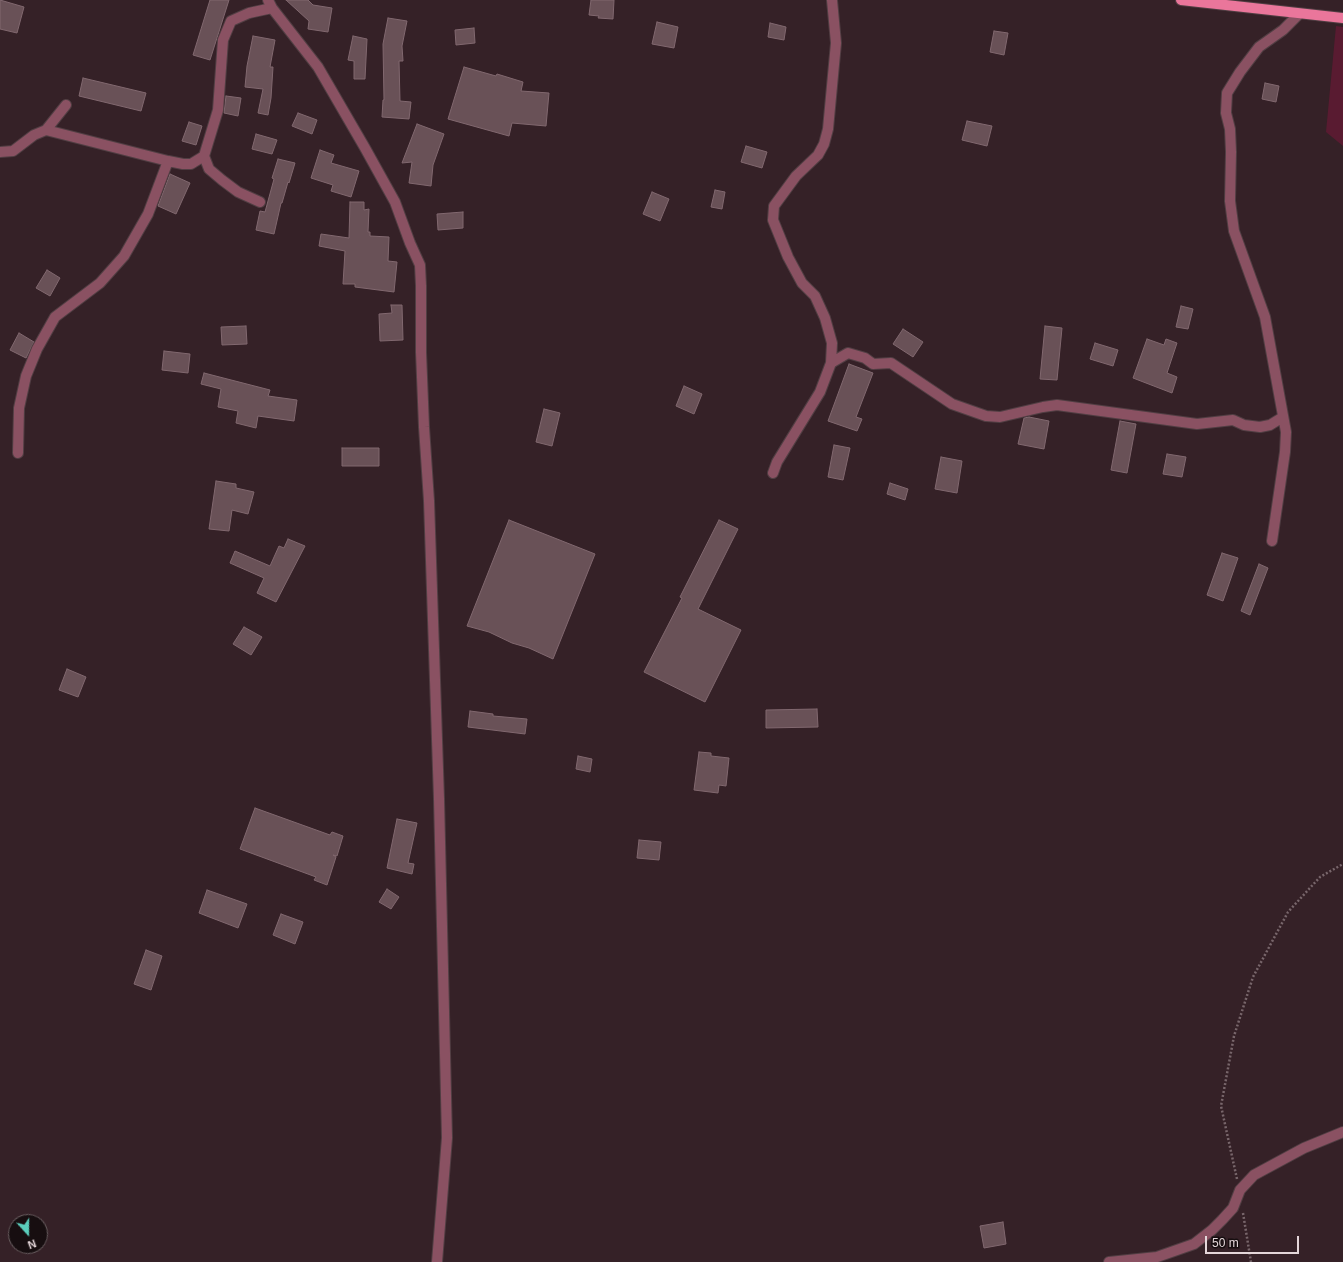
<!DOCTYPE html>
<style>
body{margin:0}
#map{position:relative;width:1343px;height:1262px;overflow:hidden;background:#352127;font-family:Arial,sans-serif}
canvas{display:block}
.north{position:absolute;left:8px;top:1214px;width:40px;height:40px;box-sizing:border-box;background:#170e10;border:1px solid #695e60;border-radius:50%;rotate:159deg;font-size:11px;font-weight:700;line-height:16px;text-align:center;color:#e4d6d9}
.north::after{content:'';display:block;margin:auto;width:14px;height:18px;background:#5bcebc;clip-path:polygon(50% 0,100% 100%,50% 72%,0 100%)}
.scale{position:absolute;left:1205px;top:1236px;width:94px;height:18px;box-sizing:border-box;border:2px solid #e4d6d9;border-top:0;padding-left:5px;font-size:12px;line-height:14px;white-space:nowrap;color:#e4d6d9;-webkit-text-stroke:3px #170e10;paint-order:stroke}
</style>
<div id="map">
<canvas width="1343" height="1262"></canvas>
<div class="north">N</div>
<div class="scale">50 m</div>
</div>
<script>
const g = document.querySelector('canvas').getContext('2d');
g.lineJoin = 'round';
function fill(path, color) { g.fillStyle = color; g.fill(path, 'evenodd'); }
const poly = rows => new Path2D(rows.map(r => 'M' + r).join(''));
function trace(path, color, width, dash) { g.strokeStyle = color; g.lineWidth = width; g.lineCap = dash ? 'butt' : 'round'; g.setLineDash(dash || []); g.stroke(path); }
fill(poly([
 [1336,26,1343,27,1343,146,1326,132]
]), '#591b31');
const building = poly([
 [0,0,24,7,17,33,0,29,0,0],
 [210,0,229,0,210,60,193,55,210,0],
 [286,0,308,0,313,5,332,8,328,32,308,29,309,21,286,0],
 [591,0,614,0,613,19,598,18,599,16,589,15,591,0],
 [388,18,407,21,402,46,403,61,399,61,400,101,411,102,409,119,382,117,383,100,384,100,383,44,388,18],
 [657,22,678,27,674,48,652,44,657,22],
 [770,23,786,27,784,40,768,37,770,23],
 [474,28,475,43,456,45,455,30,474,28],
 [994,31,1008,33,1004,55,990,52,994,31],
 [253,36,275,40,270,67,273,67,271,98,268,115,258,113,263,89,245,87,247,66,253,36],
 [353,36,367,39,365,79,354,79,354,61,348,60,353,36],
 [464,67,496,76,497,74,523,82,521,91,549,93,546,126,512,123,509,136,448,119,464,67],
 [83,78,146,93,141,111,79,96,83,78],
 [1265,83,1279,86,1276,102,1262,99,1265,83],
 [226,96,241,98,238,116,224,113,226,96],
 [298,113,317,120,312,134,292,126,298,113],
 [967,121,992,126,987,146,962,140,967,121],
 [189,122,202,126,196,145,182,141,189,122],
 [417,124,444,134,433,165,431,186,409,183,412,162,402,163,417,124],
 [256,134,277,140,272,154,252,149,256,134],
 [746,146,767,152,762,168,741,162,746,146],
 [320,150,334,155,331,163,359,171,351,197,331,191,333,185,311,178,320,150],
 [278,159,295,163,289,183,288,182,282,203,281,203,274,234,256,230,260,211,265,212,274,179,272,178,278,159],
 [170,174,190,183,176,214,158,206,170,174],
 [715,190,725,192,722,209,711,207,715,190],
 [652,192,669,199,660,221,643,214,652,192],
 [350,202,364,202,364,210,369,209,368,232,370,232,370,236,389,237,388,261,397,262,394,292,355,287,355,284,343,284,345,251,319,246,321,234,349,238,350,202],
 [463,212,463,228,438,230,437,214,463,212],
 [47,270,60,278,50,296,36,288,47,270],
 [391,305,402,305,403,340,380,341,379,314,392,313,391,305],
 [1181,306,1193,309,1188,329,1176,327,1181,306],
 [246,326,247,344,222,345,221,327,246,326],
 [1045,326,1062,328,1057,380,1040,379,1045,326],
 [903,329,923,342,913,357,893,344,903,329],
 [19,333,34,342,26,358,10,350,19,333],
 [1147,339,1164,345,1166,339,1177,343,1167,373,1177,377,1172,393,1133,378,1147,339],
 [1095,343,1118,350,1113,366,1090,359,1095,343],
 [164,351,190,354,188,373,162,370,164,351],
 [849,364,873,373,856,417,862,419,857,431,828,421,849,364],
 [204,373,270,390,268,396,297,400,294,421,258,416,256,428,236,423,238,411,218,407,221,389,201,384,204,373],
 [684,386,702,394,694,414,676,406,684,386],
 [544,409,560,413,552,446,536,442,544,409],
 [1029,417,1049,421,1044,449,1018,444,1024,418,1029,417],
 [1120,421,1136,424,1127,473,1111,470,1120,421],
 [834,445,850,448,843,480,828,477,834,445],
 [342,448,379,448,379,466,342,466,342,448],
 [1167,454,1186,457,1182,477,1163,474,1167,454],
 [941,457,962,461,957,493,935,489,941,457],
 [216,481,236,484,236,488,254,492,248,514,232,510,229,531,209,529,216,481],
 [890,483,908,489,905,500,887,494,890,483],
 [509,520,595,554,553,659,529,648,512,643,489,632,467,626,509,520],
 [719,520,738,529,698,609,741,630,705,702,644,672,682,598,680,597,719,520],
 [288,539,305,546,276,602,257,593,264,578,230,563,235,551,270,566,279,546,284,548,288,539],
 [1222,553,1238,558,1223,601,1207,595,1222,553],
 [1259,564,1268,568,1250,615,1241,611,1259,564],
 [244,627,262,637,251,655,233,644,244,627],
 [67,669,86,677,78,697,59,690,67,669],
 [817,709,818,727,766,728,766,710,817,709],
 [470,711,493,714,493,716,527,719,525,734,468,727,470,711],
 [699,752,711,753,711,756,729,758,726,786,719,785,718,793,694,790,699,752],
 [578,756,592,759,590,772,576,769,578,756],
 [255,808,330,835,332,832,343,836,337,856,333,855,336,857,327,885,314,880,316,877,240,849,255,808],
 [397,819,417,823,408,863,414,864,412,874,387,868,397,819],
 [639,840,661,842,659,860,637,858,639,840],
 [387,889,399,897,391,909,379,902,387,889],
 [207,890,247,904,238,928,199,913,207,890],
 [281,914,303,922,295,944,273,935,281,914],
 [146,950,162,956,151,990,134,984,146,950],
 [1003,1222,1006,1244,984,1248,980,1226,1003,1222]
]);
fill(building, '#695157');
trace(building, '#81686f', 1);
const minor = poly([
 [268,0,272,8,318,67,365,148,395,202,410,243,420,265,421,286,421,352,424,427,429,501,439,799,447,1138,437,1262],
 [46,130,168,161,183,164,191,164,204,156,218,110,223,40,231,21,249,13,272,8],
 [0,152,13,151,34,135,46,130,66,105],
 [204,156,209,169,222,180,238,192,260,202],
 [831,363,848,353,865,358,873,364,891,363,952,404,986,416,1000,417,1043,407,1057,405,1197,424,1233,420,1244,425,1260,427,1270,425,1283,417],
 [18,453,19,408,26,376,37,349,55,317,100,283,124,256,148,214,168,161],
 [773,473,777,462,820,392,831,363,832,343,825,318,815,296,802,283,788,257,773,220,774,206,796,176,818,155,824,144,828,129,836,43,832,0],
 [1272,541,1285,452,1286,432,1265,317,1234,231,1230,201,1231,152,1230,129,1226,113,1227,93,1240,72,1259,47,1283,30,1299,14],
 [1109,1262,1157,1257,1194,1244,1212,1230,1222,1220,1233,1208,1240,1190,1254,1175,1304,1148,1343,1132]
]);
const major = poly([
 [1181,0,1343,18]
]);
trace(minor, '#513e43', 12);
trace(major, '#513e43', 12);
trace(poly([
 [1237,1179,1221,1106,1234,1036,1253,977,1288,912,1320,877,1343,864],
 [1243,1213,1251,1262]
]), '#78666b', 2.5, [2, 2]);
trace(minor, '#8a5162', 10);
trace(major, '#ea769b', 10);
</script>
